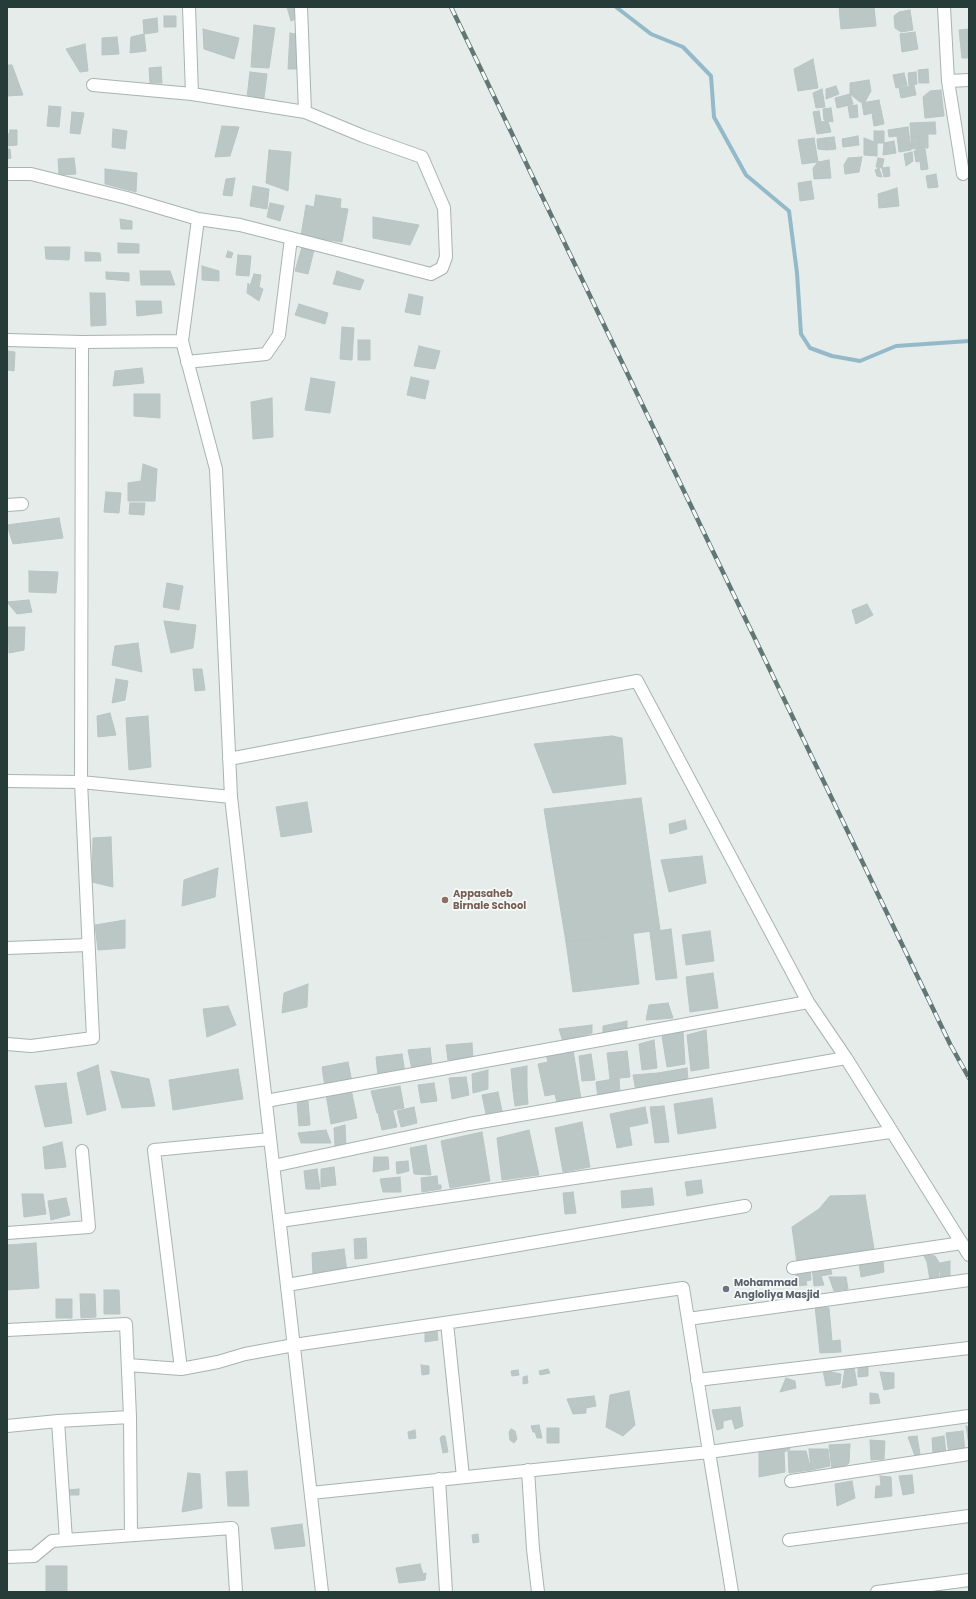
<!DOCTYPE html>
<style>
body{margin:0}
#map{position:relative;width:976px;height:1599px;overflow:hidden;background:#e5ecea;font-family:Poppins,sans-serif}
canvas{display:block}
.frame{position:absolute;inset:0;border:8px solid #263c39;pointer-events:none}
</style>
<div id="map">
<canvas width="976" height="1599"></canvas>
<div class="frame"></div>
</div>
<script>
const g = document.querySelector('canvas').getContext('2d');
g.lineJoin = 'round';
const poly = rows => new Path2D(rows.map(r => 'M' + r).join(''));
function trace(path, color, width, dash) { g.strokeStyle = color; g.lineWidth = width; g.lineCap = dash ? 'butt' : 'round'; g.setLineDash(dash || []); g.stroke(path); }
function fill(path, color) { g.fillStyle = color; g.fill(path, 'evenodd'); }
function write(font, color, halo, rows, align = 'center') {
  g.font = font + ' Poppins,sans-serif'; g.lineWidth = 3.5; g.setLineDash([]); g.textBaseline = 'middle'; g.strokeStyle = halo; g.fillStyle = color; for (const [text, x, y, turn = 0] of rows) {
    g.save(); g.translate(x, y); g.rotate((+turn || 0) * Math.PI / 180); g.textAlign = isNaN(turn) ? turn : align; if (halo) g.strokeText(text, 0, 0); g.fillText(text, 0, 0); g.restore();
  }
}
trace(poly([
 [616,7,651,34,683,47,711,76,714,117,746,175,789,211,797,273,801,334,810,348,832,356,860,361,896,346,969,341]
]), '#94baca', 4);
const building = poly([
 [287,7,297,7,300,17,291,21,287,7],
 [839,7,874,7,876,26,841,29,839,7],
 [910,10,913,30,901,32,895,28,894,16,899,12,910,10],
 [164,16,176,16,176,27,164,27,164,16],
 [157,18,158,32,144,34,143,20,157,18],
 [254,25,275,28,269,68,251,67,254,25],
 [203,29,239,38,234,59,204,49,203,29],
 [969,29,969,58,962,58,959,30,969,29],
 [915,32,918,49,902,52,900,34,915,32],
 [290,33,301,35,299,69,288,69,290,33],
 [144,34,146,51,130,53,131,37,144,34],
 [117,37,119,54,102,55,102,38,117,37],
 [85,44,88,71,80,72,66,49,85,44],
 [813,59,818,88,798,91,794,69,813,59],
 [7,65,12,65,23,95,7,96,7,65],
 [161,67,162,83,150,83,149,68,161,67],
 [928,69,929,83,919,83,918,70,928,69],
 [250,72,267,74,264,98,247,97,250,72],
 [916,72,917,84,909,85,908,73,916,72],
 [904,73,907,85,896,88,893,75,904,73],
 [869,80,871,91,865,102,860,102,850,94,850,83,869,80],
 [914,85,916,95,901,98,899,88,914,85],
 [836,86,839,94,826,99,826,89,836,86],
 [822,89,825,107,816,108,813,93,822,89],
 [941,90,944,116,925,118,923,97,930,91,941,90],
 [850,94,853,104,837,108,835,98,850,94],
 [879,100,884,124,874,126,872,113,864,115,862,103,879,100],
 [857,105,858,117,850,118,848,106,857,105],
 [49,106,61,107,59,127,47,126,49,106],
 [831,108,833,122,824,120,823,109,831,108],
 [819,111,821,122,828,121,831,132,817,134,813,112,819,111],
 [72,112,84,113,80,134,70,133,72,112],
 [935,122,936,134,928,134,928,148,919,148,919,137,911,137,910,123,935,122],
 [222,126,239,127,230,156,215,157,222,126],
 [908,127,911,150,899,152,897,136,889,137,888,130,908,127],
 [113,129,127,131,125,149,112,147,113,129],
 [10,130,17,130,17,145,7,146,7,140,10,130],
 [874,131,884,131,884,143,874,143,874,131],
 [858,136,859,145,843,147,842,139,858,136],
 [834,137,836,149,827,150,825,138,834,137],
 [911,137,919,137,919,148,911,149,911,137],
 [814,138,818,162,802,164,798,140,814,138],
 [825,138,827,150,818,149,817,139,825,138],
 [864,138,877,143,877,156,864,155,864,138],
 [894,141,896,153,883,155,884,143,894,141],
 [919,148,925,149,928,169,921,170,920,161,916,162,914,151,919,148],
 [7,149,10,149,11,158,7,159,7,149],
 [269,150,291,152,288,191,266,183,269,150],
 [912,152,913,161,906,166,904,154,912,152],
 [862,157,859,172,845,174,844,165,848,158,862,157],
 [74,158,76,174,59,175,58,159,74,158],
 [878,158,884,159,882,168,876,167,878,158],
 [829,160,831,178,814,179,813,168,818,162,829,160],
 [889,167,890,176,884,177,882,168,889,167],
 [879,168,882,177,877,176,875,170,879,168],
 [105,169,137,173,136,192,105,184,105,169],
 [936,174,938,187,928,188,926,176,936,174],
 [235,178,232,196,223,195,226,179,235,178],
 [811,181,814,199,800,201,798,183,811,181],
 [253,186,269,189,267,209,250,206,253,186],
 [897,188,899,206,879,208,878,194,897,188],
 [316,195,341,199,340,208,348,209,342,242,301,236,306,205,314,207,316,195],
 [270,203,284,206,280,221,267,217,270,203],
 [373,217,419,225,410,245,373,238,373,217],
 [120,219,132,221,132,229,121,229,120,219],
 [118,243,139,244,139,253,118,253,118,243],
 [45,247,70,247,69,260,46,259,45,247],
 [302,247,314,250,308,274,295,271,302,247],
 [228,251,233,253,231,258,226,257,228,251],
 [85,252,100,253,101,261,85,261,85,252],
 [238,255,251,256,249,276,236,275,238,255],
 [202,266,219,271,219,281,202,280,202,266],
 [140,271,170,271,175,285,141,285,140,271],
 [337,271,364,280,360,290,333,284,337,271],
 [106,272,129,273,129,281,106,279,106,272],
 [254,274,261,275,259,287,263,289,259,301,247,293,248,283,250,286,254,274],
 [90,293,105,293,106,325,91,326,90,293],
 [409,294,423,297,420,315,405,312,409,294],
 [136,301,161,301,162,313,137,316,136,301],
 [299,304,328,313,325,324,295,315,299,304],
 [342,327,354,328,352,360,340,359,342,327],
 [358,340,370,340,370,360,358,360,358,340],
 [419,346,440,351,435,369,414,366,419,346],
 [7,351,15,352,14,371,7,370,7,351],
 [142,368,144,383,113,386,115,371,142,368],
 [411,377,429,381,425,399,407,395,411,377],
 [311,378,335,382,330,413,305,410,311,378],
 [134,394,160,394,160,418,134,416,134,394],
 [272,398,273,437,253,439,251,402,272,398],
 [143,464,157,469,155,501,128,501,128,483,141,481,143,464],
 [106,492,121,493,119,513,104,512,106,492],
 [130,503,145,503,144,515,129,514,130,503],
 [59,518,63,538,13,544,7,525,59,518],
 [29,571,58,572,56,593,29,592,29,571],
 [167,583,183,586,179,610,163,607,167,583],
 [29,600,32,612,17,614,7,602,29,600],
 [867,604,873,615,856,624,852,610,867,604],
 [164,621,196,625,193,648,171,653,164,621],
 [8,627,25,627,24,650,9,653,8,627],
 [138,643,142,672,112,665,115,646,138,643],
 [193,669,202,669,205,690,195,691,193,669],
 [116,679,128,681,125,700,112,703,116,679],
 [110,713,116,735,98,737,97,716,110,713],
 [148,716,151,767,129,770,126,718,148,716],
 [612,736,622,738,626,784,553,793,534,744,612,736],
 [641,798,660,930,566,942,544,809,641,798],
 [307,802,312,832,281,837,276,807,307,802],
 [685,820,687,829,670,834,669,824,685,820],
 [111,837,113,887,92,882,93,838,111,837],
 [702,856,706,883,669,892,661,860,702,856],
 [218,868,215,897,182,906,184,880,218,868],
 [125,920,125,948,98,950,95,925,125,920],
 [671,929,677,978,656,980,650,932,671,929],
 [710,931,714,961,686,965,682,935,710,931],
 [633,934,639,984,573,992,566,942,633,934],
 [713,973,718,1008,690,1012,686,977,713,973],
 [308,984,307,1007,282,1013,284,993,308,984],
 [668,1003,673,1018,646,1020,649,1005,668,1003],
 [228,1006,236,1025,207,1037,203,1009,228,1006],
 [627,1021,627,1028,603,1036,603,1026,627,1021],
 [592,1025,592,1033,563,1042,559,1029,592,1025],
 [706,1030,709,1068,691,1071,687,1035,706,1030],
 [683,1032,685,1064,667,1067,662,1036,683,1032],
 [654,1040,657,1068,642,1070,639,1044,654,1040],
 [472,1043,473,1058,448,1060,446,1045,472,1043],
 [430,1048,432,1065,412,1070,408,1050,430,1048],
 [573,1050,581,1099,557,1103,555,1094,545,1096,538,1064,548,1062,546,1054,573,1050],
 [627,1051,630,1077,610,1079,607,1053,627,1051],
 [402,1054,405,1073,378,1076,376,1057,402,1054],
 [591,1054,595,1080,582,1081,579,1056,591,1054],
 [348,1062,352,1082,325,1087,322,1067,348,1062],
 [98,1065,106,1110,87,1115,77,1073,98,1065],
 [527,1066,527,1089,513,1091,511,1069,527,1066],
 [687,1068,688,1080,661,1087,658,1073,687,1068],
 [238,1069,243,1099,173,1110,169,1080,238,1069],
 [488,1070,488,1089,473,1093,472,1074,488,1070],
 [111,1071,149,1079,155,1106,122,1108,111,1071],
 [658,1073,661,1087,636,1091,633,1075,658,1073],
 [466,1077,469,1095,452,1099,449,1078,466,1077],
 [619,1078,620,1094,598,1098,596,1082,619,1078],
 [66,1083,72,1123,45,1127,35,1086,66,1083],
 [434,1083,437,1101,421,1103,418,1085,434,1083],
 [400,1086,404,1108,377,1113,371,1091,400,1086],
 [351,1089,357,1118,331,1124,326,1094,351,1089],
 [527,1089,528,1104,515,1106,513,1091,527,1089],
 [498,1092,502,1111,486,1114,482,1095,498,1092],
 [712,1098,716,1128,678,1134,674,1104,712,1098],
 [297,1101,308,1101,310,1125,299,1126,297,1101],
 [664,1106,669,1142,655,1143,650,1107,664,1106],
 [414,1107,417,1123,401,1127,397,1111,414,1107],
 [645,1107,648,1123,629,1127,632,1145,617,1148,610,1114,645,1107],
 [393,1111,397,1127,382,1130,378,1113,393,1111],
 [582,1122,590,1167,563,1172,555,1128,582,1122],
 [345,1125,346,1146,335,1146,334,1128,345,1125],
 [326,1130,331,1143,301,1143,298,1133,326,1130],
 [529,1130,539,1175,502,1180,497,1138,529,1130],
 [482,1132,490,1181,450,1188,441,1141,482,1132],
 [62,1142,66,1167,45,1169,43,1147,62,1142],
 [426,1145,431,1175,414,1174,410,1148,426,1145],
 [374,1157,388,1157,389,1169,373,1172,374,1157],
 [408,1161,409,1171,397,1174,396,1162,408,1161],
 [334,1167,336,1185,321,1187,321,1169,334,1167],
 [317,1169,320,1189,306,1189,304,1171,317,1169],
 [437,1176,438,1185,441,1185,441,1189,422,1192,421,1178,437,1176],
 [400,1177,401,1192,383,1192,380,1179,400,1177],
 [701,1180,703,1193,687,1196,685,1182,701,1180],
 [652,1188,654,1205,622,1208,621,1191,652,1188],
 [573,1192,576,1213,565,1214,563,1193,573,1192],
 [22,1194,43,1194,46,1214,24,1217,22,1194],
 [865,1195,874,1249,797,1263,792,1227,819,1209,830,1196,865,1195],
 [66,1198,70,1215,51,1220,48,1201,66,1198],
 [366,1238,367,1258,355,1259,354,1239,366,1238],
 [36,1243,39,1288,7,1290,7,1245,36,1243],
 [344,1249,347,1271,313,1275,312,1253,344,1249],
 [923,1254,935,1256,940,1264,938,1279,930,1280,927,1262,923,1254],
 [883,1261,884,1272,861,1277,859,1263,883,1261],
 [950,1261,950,1277,940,1278,940,1263,950,1261],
 [812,1267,830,1267,832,1274,821,1276,824,1285,814,1286,812,1267],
 [810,1269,811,1280,806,1281,807,1285,796,1286,796,1270,810,1269],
 [829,1277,846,1277,848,1289,834,1291,829,1277],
 [104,1290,119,1290,120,1314,104,1314,104,1290],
 [80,1294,95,1294,96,1317,81,1318,80,1294],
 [56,1299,72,1299,72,1318,56,1318,56,1299],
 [815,1306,829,1308,832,1341,840,1340,841,1352,820,1353,815,1306],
 [437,1331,438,1340,425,1342,425,1332,437,1331],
 [421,1365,429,1366,429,1374,422,1375,421,1365],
 [858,1365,868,1365,868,1376,858,1377,858,1365],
 [854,1367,857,1385,842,1388,845,1368,854,1367],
 [548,1369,550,1373,540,1375,539,1371,548,1369],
 [518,1370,519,1375,512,1376,511,1371,518,1370],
 [823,1370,841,1374,840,1384,826,1386,823,1370],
 [880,1372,894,1373,894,1388,884,1390,880,1372],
 [527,1376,528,1383,523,1384,523,1377,527,1376],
 [786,1378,795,1381,796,1388,780,1392,786,1378],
 [629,1391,635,1425,623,1436,606,1427,610,1395,629,1391],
 [870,1393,878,1394,880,1403,870,1404,870,1393],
 [594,1396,596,1406,586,1408,586,1413,573,1414,567,1399,594,1396],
 [740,1407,743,1426,735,1429,732,1419,723,1421,723,1428,717,1430,712,1410,740,1407],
 [539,1425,542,1438,537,1438,535,1432,533,1432,531,1426,539,1425],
 [966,1426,969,1427,969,1445,966,1426],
 [547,1428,559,1428,559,1443,547,1443,547,1428],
 [511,1429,515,1431,517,1439,514,1443,510,1440,509,1432,511,1429],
 [415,1430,416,1438,409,1439,408,1432,415,1430],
 [963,1431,965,1452,949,1454,946,1433,963,1431],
 [442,1436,445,1436,448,1452,443,1453,440,1438,442,1436],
 [917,1436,920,1454,915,1456,908,1437,917,1436],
 [944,1436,946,1453,933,1454,932,1438,944,1436],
 [870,1440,885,1441,884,1459,871,1460,870,1440],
 [850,1444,849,1463,843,1468,832,1470,829,1445,850,1444],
 [789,1446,790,1449,784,1452,785,1472,759,1477,759,1449,789,1446],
 [809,1449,828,1449,830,1466,811,1470,809,1449],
 [788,1451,806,1451,811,1470,789,1473,788,1451],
 [247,1471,249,1506,228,1506,226,1472,247,1471],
 [188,1473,200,1474,202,1508,182,1512,188,1473],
 [912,1475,914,1493,903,1495,899,1476,912,1475],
 [880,1476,891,1477,892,1496,875,1498,876,1486,881,1486,880,1476],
 [852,1481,855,1498,837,1506,835,1484,852,1481],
 [79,1489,79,1495,68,1495,67,1490,79,1489],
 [302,1524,305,1546,275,1549,271,1528,302,1524],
 [478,1534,479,1542,473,1543,472,1535,478,1534],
 [420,1564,423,1574,426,1573,425,1580,399,1583,396,1568,420,1564],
 [46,1566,67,1566,67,1592,46,1592,46,1566]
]);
fill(building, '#bbc7c4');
trace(building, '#b8c5c2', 1);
const minor = poly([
 [189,7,192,94],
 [944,7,948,81,963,174],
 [948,81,969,80],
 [93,85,192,94,305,112,301,7],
 [7,174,31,174,127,198,198,219,240,225,431,274,442,268,446,257,444,208,422,157,363,136,305,112],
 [7,340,82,342,182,341],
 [187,362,266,354,279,335,291,238],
 [7,505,22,504],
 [229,759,637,681,808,1002,846,1058,969,1255],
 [7,781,81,782,231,797,216,469,182,341,198,219],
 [231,797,322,1592],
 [7,948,88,945],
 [7,1044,31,1046,93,1038,81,782,82,342],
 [266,1101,808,1002],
 [273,1166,469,1124,846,1058],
 [280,1221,890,1132],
 [7,1233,89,1227,82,1151],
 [793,1268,962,1243],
 [287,1285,745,1206],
 [688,1319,969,1280],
 [447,1323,463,1477],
 [7,1330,126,1324,130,1417,131,1535],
 [128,1365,181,1369,154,1150,270,1139],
 [181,1369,218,1362,245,1354,294,1345,683,1288,709,1452,311,1493],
 [697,1380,969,1348],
 [58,1421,66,1540],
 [7,1426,58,1421,130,1417],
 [528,1470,533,1549,538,1592],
 [439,1479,446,1592],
 [791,1481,969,1454],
 [789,1540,969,1516],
 [7,1557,34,1556,52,1541,232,1528,236,1592],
 [732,1592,709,1452,969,1416],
 [877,1592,969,1580]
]);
trace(minor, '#a8b4b1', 14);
trace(minor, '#fff', 12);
const rail = poly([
 [451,7,950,1044,969,1078]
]);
trace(rail, '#617775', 4.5);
trace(rail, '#f5f9f8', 3, [9]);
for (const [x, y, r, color] of [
 [445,900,4,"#8d6e63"],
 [726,1289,4,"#6b7280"]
]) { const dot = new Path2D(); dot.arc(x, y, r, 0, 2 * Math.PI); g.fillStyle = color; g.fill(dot); trace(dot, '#f5f9f8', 1.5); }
write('bold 10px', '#785e54', '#f5f9f8', [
 ["Appasaheb",453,894],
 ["Birnale School",453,906]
], 'left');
write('bold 10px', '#5b616d', '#f5f9f8', [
 ["Mohammad",734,1283],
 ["Angloliya Masjid",734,1295]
], 'left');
</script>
